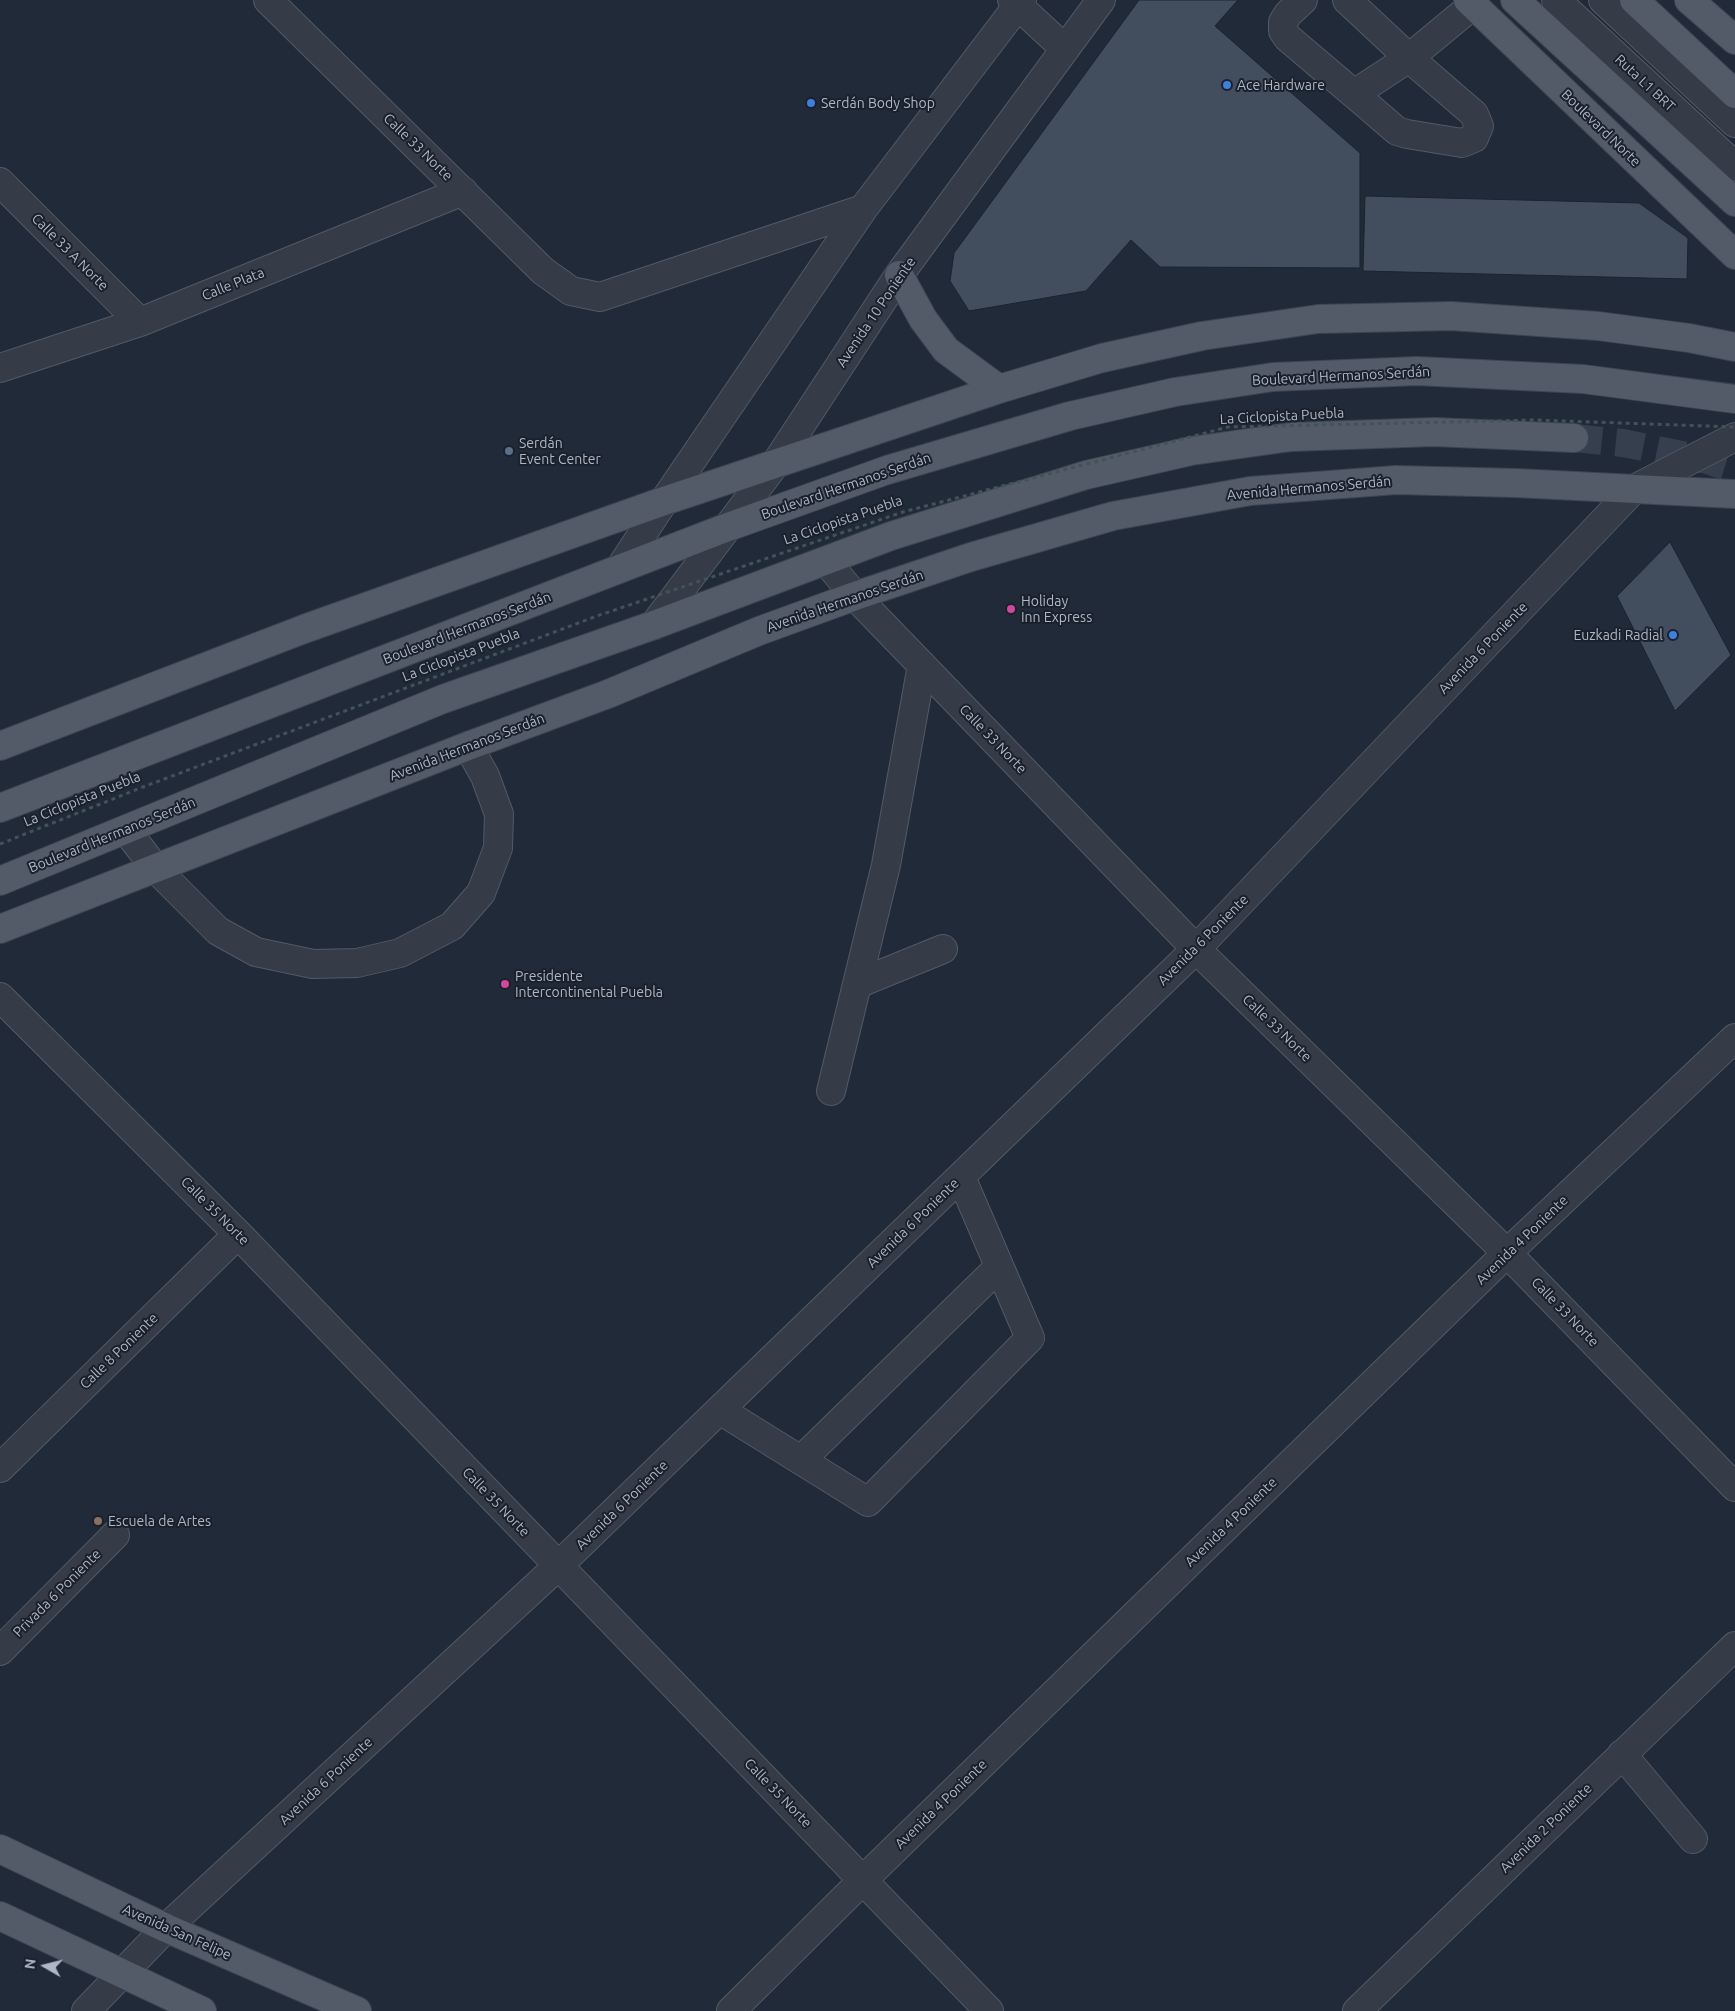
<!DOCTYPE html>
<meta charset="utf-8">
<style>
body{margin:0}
#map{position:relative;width:1735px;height:2011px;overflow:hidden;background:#212a38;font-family:Ubuntu,sans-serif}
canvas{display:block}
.north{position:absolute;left:20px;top:1941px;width:50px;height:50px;-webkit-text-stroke:4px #1a212d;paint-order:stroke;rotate:278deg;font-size:14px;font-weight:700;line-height:20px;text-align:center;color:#afb7c5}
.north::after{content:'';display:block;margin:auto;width:18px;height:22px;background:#afb7c5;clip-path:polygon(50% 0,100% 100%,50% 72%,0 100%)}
</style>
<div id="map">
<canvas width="1735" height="2011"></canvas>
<div class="north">N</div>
</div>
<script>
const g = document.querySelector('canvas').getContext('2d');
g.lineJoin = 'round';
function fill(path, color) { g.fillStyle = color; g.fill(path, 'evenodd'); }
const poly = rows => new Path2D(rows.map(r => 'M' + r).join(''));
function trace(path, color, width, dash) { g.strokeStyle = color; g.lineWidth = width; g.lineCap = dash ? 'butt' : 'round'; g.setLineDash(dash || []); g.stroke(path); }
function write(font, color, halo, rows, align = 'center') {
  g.font = font + ' Ubuntu,sans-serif'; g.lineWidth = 4; g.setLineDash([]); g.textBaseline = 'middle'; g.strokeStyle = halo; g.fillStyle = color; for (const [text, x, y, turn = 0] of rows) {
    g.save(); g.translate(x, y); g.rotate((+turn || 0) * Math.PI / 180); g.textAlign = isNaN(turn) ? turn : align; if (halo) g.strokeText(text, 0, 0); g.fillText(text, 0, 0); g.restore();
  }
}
const building = poly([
 [1139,0,1238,0,1215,26,1360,153,1360,268,1160,267,1131,240,1086,291,969,311,950,281,954,253,1139,0],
 [1365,196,1639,203,1688,238,1687,279,1363,271,1365,196],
 [1670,542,1731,655,1675,711,1617,596,1670,542]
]);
fill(building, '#424d5d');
trace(building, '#1c232f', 1);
trace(poly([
 [1574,438,1623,443,1707,460,1735,469]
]), '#363f4d', 28, [28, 14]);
const minor = poly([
 [268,0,543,271,571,291,600,297,863,209],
 [1012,0,1064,48],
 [1303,0,1288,14,1283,22,1283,31,1288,38,1354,94,1409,58,1473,5],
 [1347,0,1409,58,1474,114,1479,126,1474,138,1462,143,1407,134,1397,131,1354,94],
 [1556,0,1735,166],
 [1603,0,1735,123],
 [0,182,140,322],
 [0,368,140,322,463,191],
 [826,561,855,596,1196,949,1507,1253,1735,1487],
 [620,568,664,501,863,209,1022,0],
 [654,625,776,463,899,275,1101,0],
 [126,830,156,869,218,931,256,952,313,964,357,963,400,953,452,926,481,893,498,848,499,814,485,776,468,746],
 [857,984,943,949],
 [0,997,238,1234,989,2011],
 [831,1091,886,865,922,665],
 [720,1410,868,1502,1030,1338,961,1177],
 [801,1460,999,1267],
 [0,1468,238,1234],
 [0,1651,115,1535],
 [1622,1754,1693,1839],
 [86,2011,166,1928,558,1566,1196,949,1634,489,1735,437],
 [731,2011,862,1881,1507,1253,1735,1038],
 [1357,2011,1735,1646]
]);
const major = poly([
 [1468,0,1735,255],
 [1515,0,1735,202],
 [1634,0,1735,94],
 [1689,0,1735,40],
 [899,275,923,319,946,350,999,389],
 [0,746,304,629,664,501,999,389,1102,358,1202,336,1318,319,1451,316,1598,326,1689,338,1735,347],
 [0,808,728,527,887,470,1070,416,1175,392,1273,377,1417,371,1583,379,1735,399],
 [0,881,443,699,654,625,891,536,1086,475,1191,451,1291,437,1434,432,1574,438],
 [0,929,468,746,608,694,759,631,855,596,971,557,1113,516,1250,491,1396,480,1516,483,1735,494],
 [0,1849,166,1928,357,2011],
 [0,1916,202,2011]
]);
trace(minor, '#525a66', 30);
trace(major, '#3e4552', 30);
trace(minor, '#353c48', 28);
trace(major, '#535b68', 28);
trace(poly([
 [0,844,143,787,597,616,903,512,1228,427,1535,420,1735,427]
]), '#415356', 3, [4, 4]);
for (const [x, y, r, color] of [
 [1227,85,5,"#3f7fe0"],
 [811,103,5,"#3f7fe0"],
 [509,451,5,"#5c6f8a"],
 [1011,609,5,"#d1479c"],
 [1673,635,5,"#3f7fe0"],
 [505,984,5,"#d1479c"],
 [98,1521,5,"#8d6e63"]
]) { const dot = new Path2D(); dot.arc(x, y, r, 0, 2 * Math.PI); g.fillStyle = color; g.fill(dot); trace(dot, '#1a212d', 2); }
write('14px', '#afb7c5', '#1a212d', [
 ["Ruta L1 BRT",1645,83,43],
 ["Boulevard Norte",1601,128,44],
 ["Calle 33 Norte",418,147,44],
 ["Calle 33 A Norte",70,252,45],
 ["Calle Plata",233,284,-22],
 ["Avenida 10 Poniente",876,312,-56],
 ["Boulevard Hermanos Serdán",1341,376,-3],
 ["La Ciclopista Puebla",1282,416,-3],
 ["Boulevard Hermanos Serdán",846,486,-19],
 ["Avenida Hermanos Serdán",1309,488,-5],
 ["La Ciclopista Puebla",843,520,-19],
 ["Avenida Hermanos Serdán",845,601,-19],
 ["Boulevard Hermanos Serdán",467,628,-21],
 ["Avenida 6 Poniente",1483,648,-46],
 ["La Ciclopista Puebla",461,655,-21],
 ["Calle 33 Norte",993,739,46],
 ["Avenida Hermanos Serdán",467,747,-21],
 ["La Ciclopista Puebla",82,799,-22],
 ["Boulevard Hermanos Serdán",112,835,-22],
 ["Avenida 6 Poniente",1203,940,-45],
 ["Calle 33 Norte",1277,1028,44],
 ["Calle 35 Norte",215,1211,45],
 ["Avenida 6 Poniente",913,1223,-44],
 ["Avenida 4 Poniente",1522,1240,-44],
 ["Calle 33 Norte",1565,1312,46],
 ["Calle 8 Poniente",119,1351,-44],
 ["Calle 35 Norte",496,1502,46],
 ["Avenida 6 Poniente",622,1505,-44],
 ["Avenida 4 Poniente",1231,1522,-44],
 ["Privada 6 Poniente",57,1593,-45],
 ["Avenida 6 Poniente",326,1781,-43],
 ["Calle 35 Norte",778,1793,46],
 ["Avenida 4 Poniente",941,1804,-44],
 ["Avenida 2 Poniente",1546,1828,-44],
 ["Avenida San Felipe",177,1932,24]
]);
write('14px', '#afb7c5', '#1a212d', [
 ["Ace Hardware",1237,85],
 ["Serdán Body Shop",821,103],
 ["Serdán",519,443],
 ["Event Center",519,459],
 ["Holiday",1021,601],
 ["Inn Express",1021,617],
 ["Euzkadi Radial",1663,635,"right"],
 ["Presidente",515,976],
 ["Intercontinental Puebla",515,992],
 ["Escuela de Artes",108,1521]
], 'left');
</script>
